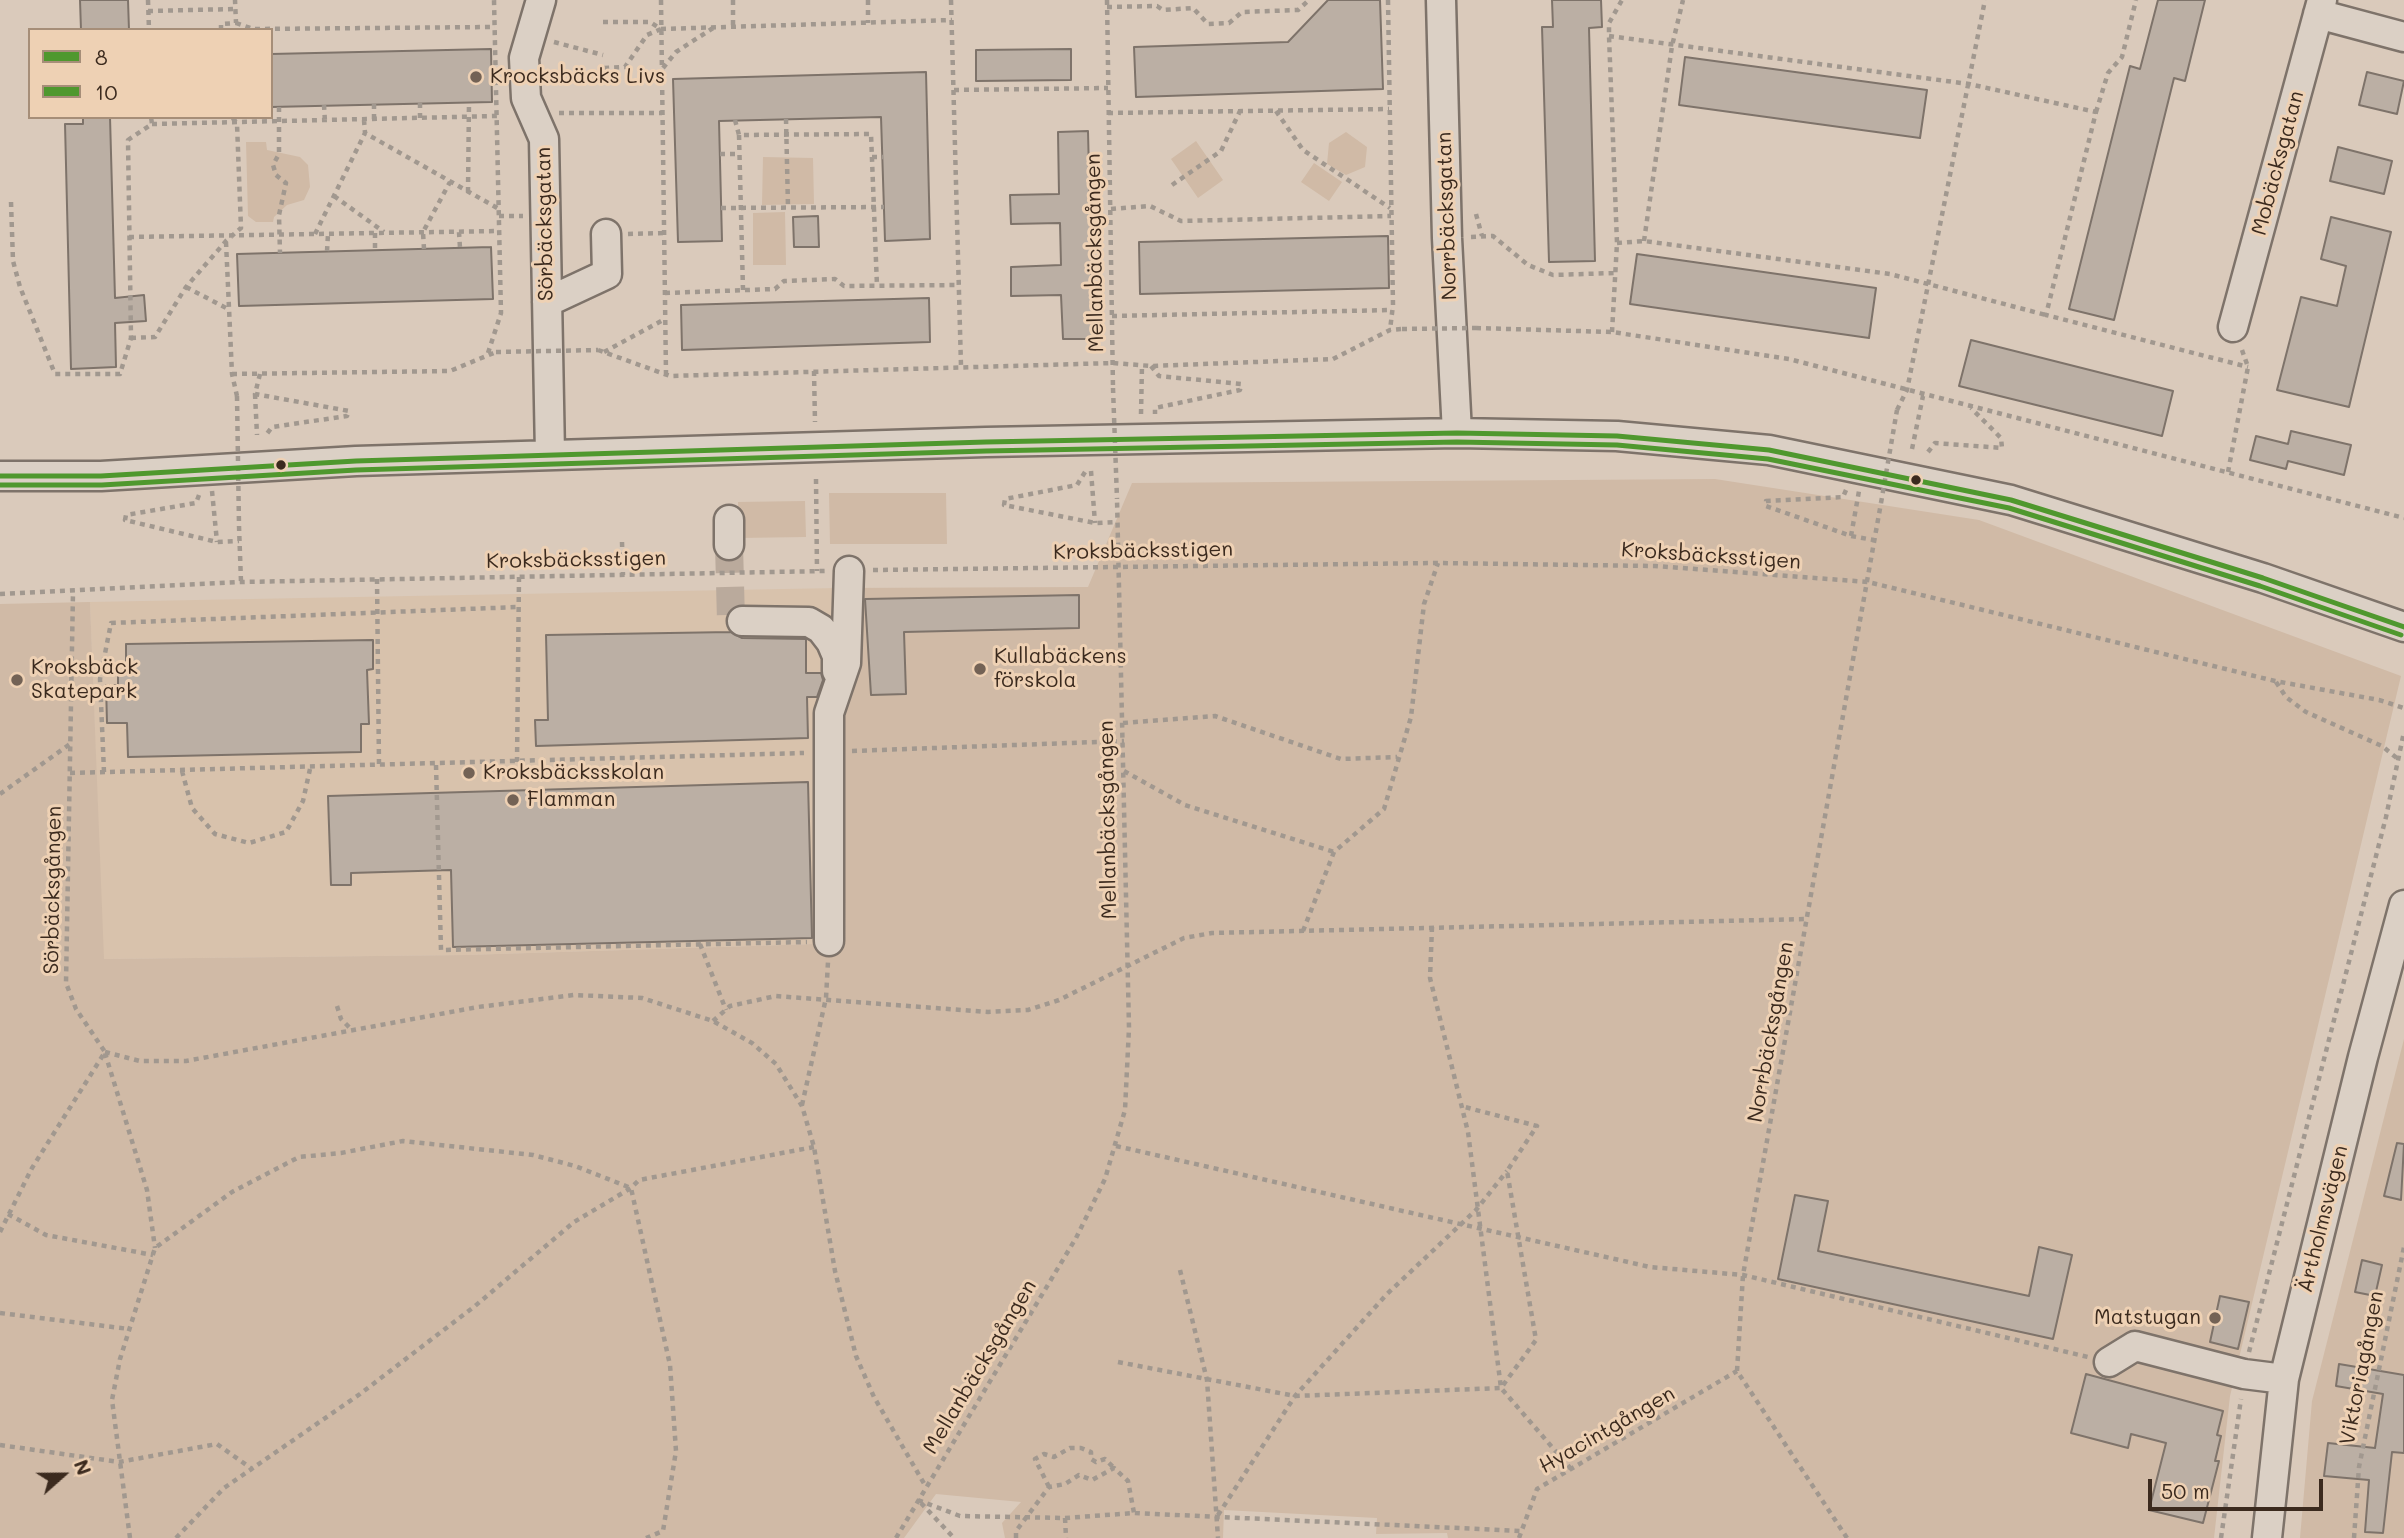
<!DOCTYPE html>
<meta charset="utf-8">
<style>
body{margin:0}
#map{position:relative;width:2404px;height:1538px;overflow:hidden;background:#dacabb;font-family:Mali,sans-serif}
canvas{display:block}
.legend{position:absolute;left:28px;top:28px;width:245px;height:91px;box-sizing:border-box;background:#eed1b4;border:2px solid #a68e78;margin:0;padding:9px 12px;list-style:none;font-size:21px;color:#3b2a1e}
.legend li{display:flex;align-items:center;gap:14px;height:35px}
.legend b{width:35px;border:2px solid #a68e78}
.north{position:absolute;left:28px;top:1440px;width:70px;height:70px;-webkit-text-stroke:5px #eed1b4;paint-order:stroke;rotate:69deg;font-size:19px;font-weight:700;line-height:28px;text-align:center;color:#3b2a1e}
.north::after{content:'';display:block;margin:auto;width:24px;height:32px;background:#3b2a1e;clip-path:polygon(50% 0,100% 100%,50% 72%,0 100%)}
.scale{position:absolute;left:2148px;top:1479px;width:175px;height:32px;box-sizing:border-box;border:4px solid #3b2a1e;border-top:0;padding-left:9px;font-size:21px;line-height:24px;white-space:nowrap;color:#3b2a1e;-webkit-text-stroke:5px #eed1b4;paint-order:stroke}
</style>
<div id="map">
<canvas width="2404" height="1538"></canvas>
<ul class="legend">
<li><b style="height:9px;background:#4f982e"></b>8</li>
<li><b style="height:9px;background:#4f982e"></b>10</li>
</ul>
<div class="north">N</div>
<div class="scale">50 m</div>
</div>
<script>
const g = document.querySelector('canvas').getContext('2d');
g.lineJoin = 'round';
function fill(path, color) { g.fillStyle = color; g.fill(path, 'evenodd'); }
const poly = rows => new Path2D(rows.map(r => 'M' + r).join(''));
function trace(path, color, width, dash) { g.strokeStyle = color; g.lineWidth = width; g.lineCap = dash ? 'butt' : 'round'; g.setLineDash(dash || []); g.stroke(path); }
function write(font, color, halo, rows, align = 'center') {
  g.font = font + ' Mali,sans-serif'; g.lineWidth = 6; g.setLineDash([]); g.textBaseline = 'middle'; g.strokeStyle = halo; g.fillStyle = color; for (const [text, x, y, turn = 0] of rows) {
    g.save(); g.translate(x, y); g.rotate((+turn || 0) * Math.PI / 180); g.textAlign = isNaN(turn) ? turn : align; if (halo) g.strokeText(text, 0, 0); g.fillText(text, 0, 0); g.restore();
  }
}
fill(poly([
 [838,588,846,943,466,955,103,959,90,602]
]), '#d8c2ac');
fill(poly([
 [1346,132,1367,147,1365,167,1346,175,1327,164,1329,143],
 [1196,141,1223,180,1198,198,1171,159],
 [246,142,266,142,267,150,300,157,308,165,310,187,304,200,287,205,274,217,273,222,256,222,248,216],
 [763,157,813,158,814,204,762,205],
 [1314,163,1342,182,1329,201,1301,182],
 [785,212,786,265,753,265,753,213],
 [1715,479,1979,520,2401,676,2230,1396,2214,1538,1448,1538,1447,1533,1376,1534,1377,1518,1224,1510,1223,1538,1005,1538,1002,1523,1021,1502,936,1494,904,1538,0,1538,0,604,90,602,104,959,466,955,846,943,838,588,1088,587,1132,483],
 [829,493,946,493,947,544,830,544],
 [805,501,806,537,739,538,738,502],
 [2404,1039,2404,1538,2300,1538,2312,1401]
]), '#d0baa6');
const building = poly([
 [80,0,128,0,129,30,81,30,80,0],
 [1328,0,1380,0,1383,89,1136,97,1134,47,1288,42,1328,0],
 [1552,0,1601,0,1602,27,1589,28,1595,261,1549,262,1542,27,1553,27,1552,0],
 [2158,0,2205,0,2185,81,2174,78,2114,320,2069,309,2130,66,2140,69,2158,0],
 [491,49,492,102,271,107,271,54,491,49],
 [1071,49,1071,80,976,81,976,50,1071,49],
 [1685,57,1927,90,1920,138,1679,105,1685,57],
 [926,72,930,239,885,241,881,117,719,121,722,241,678,242,673,79,926,72],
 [2367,72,2404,81,2397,114,2359,105,2367,72],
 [83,117,110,117,115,298,144,295,146,321,115,323,116,367,71,369,65,124,83,124,83,117],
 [1088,131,1093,339,1063,339,1061,295,1011,296,1011,267,1061,265,1060,223,1011,224,1010,195,1059,194,1058,132,1088,131],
 [2338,147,2392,161,2384,194,2330,181,2338,147],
 [818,216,819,247,794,247,793,217,818,216],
 [2331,217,2391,232,2349,407,2277,390,2301,297,2337,306,2346,266,2321,259,2331,217],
 [1388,236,1389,288,1140,294,1139,242,1388,236],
 [491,247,493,299,239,306,237,254,491,247],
 [1637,254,1876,288,1869,338,1630,304,1637,254],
 [929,298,930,342,682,350,681,305,929,298],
 [1971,340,2173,391,2162,436,1959,386,1971,340],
 [2291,431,2351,445,2344,475,2288,461,2286,469,2250,460,2256,436,2288,444,2291,431],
 [1079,595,1079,628,904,632,906,694,871,695,865,599,1079,595],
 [731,632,742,638,806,639,806,673,821,673,823,680,817,697,807,697,808,738,536,746,535,720,548,720,546,635,731,632],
 [373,640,373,669,367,670,369,724,361,724,361,752,128,757,127,723,107,723,106,685,118,685,118,673,126,673,126,644,373,640],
 [808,782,812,938,453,947,451,870,351,873,351,885,331,885,328,796,808,782],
 [2397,1143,2404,1144,2401,1200,2384,1196,2397,1143],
 [1795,1195,1828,1201,1818,1251,2029,1296,2039,1247,2072,1255,2053,1339,1778,1279,1795,1195],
 [2362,1260,2382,1265,2375,1296,2355,1292,2362,1260],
 [2220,1296,2249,1302,2238,1349,2210,1342,2220,1296],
 [2339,1364,2404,1375,2404,1453,2392,1452,2383,1533,2365,1532,2369,1480,2324,1476,2328,1443,2375,1448,2383,1394,2336,1386,2339,1364],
 [2086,1374,2223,1411,2217,1435,2221,1436,2215,1461,2219,1461,2203,1523,2149,1510,2166,1443,2131,1434,2128,1448,2071,1433,2086,1374]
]);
fill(building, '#bbafa4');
trace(building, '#7e736a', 2);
trace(poly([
 [729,545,731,621,742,621]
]), '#baaa9c', 28, [28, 14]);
const minor = poly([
 [541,0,524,58,526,98,544,139,550,455],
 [1441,0,1447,238,1457,433],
 [2318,14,2404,37],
 [547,302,607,274,606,234],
 [2233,327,2322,0],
 [0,476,101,476,356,461,986,442,1457,433,1617,436,1769,450,2011,500,2263,578,2404,627],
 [729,520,729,545],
 [742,621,809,622,821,629,831,642,837,656,837,671],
 [829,941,829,713,846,663,849,571],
 [2109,1362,2135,1346,2244,1374,2284,1379],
 [2267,1538,2284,1379,2363,1057,2404,905]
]);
trace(minor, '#7e736a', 33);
trace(poly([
 [148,0,149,30],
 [661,0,666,374],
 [733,0,733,27],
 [868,0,868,23],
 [951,0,961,366],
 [1107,0,1113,388],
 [1388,0,1393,305,1390,330],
 [1107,7,1157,6,1163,10,1193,8,1208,24,1229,23,1242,12,1298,10,1309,0],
 [148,11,235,9],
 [603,22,650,22,661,29,647,35,625,67,603,68],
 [236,23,253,29,495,27],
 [661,29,952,20],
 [221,30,221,24,236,23,235,0],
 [1609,36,1969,84,2096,112,2046,315,2248,367],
 [554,42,603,55],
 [663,68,676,52,713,28],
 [954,90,1108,88],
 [374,104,374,120],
 [324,105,325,122],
 [279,107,279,154,273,165,276,175,286,183,279,215,280,253],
 [1276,111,1303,150,1390,208],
 [2096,112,2108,73,2122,57,2136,0],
 [559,113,662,113],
 [1108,113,1389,109],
 [420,118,420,103],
 [786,119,788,207],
 [364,120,365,133,499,209],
 [735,120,739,135],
 [152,124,497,116],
 [720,154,740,154],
 [872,157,883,157],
 [1172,185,1221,151,1240,111],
 [468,192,469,102],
 [334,196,384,232],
 [11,202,13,261,20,287,55,374,120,374,131,338,128,140,152,124,151,117],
 [721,208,884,207],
 [1111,209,1150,206,1181,221,1391,216],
 [1476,214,1482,236],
 [499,216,523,216],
 [459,232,460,248],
 [375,233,375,250],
 [315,234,365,133],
 [628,234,664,233],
 [129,237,499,231],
 [1471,237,1493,236,1528,265,1553,275,1615,273],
 [1644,241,1672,46,1683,0],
 [226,242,232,374,237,396],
 [1617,243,1644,241,1890,274,2046,315],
 [424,249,423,232,450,182],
 [327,251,328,234],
 [186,287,228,309],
 [743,290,739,135,871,134,877,286],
 [665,293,775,289,784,281,835,279,844,286,959,285],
 [1112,316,1392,310],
 [1476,328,1612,332,1789,359,2404,518],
 [1612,332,1617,243,1609,36,1609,23,1622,0],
 [131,338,155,337,186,287,226,241,241,228,237,124,232,117],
 [598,350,670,376,1113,363,1151,366,1333,359,1390,330,1402,329],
 [604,352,665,319],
 [488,353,501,313,494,0],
 [1151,366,1159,376,1241,384,1240,390,1155,408,1155,414],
 [814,371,815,422],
 [232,374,450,371,496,352],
 [260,374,255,394,349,411,347,416,272,427,266,435],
 [255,394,257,435],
 [1897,410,1907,390,1985,0],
 [1141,414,1142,365],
 [1912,449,1923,396],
 [1928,452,1935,443,2002,448,2001,438,1971,408],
 [1091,471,1095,523],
 [1085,472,1077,485,1005,499,1004,505,1095,523,1117,522],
 [2228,472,2248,367,2242,350],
 [816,479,817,571],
 [1846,490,1843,497,1766,501,1766,506,1851,536,1874,540],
 [212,491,217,542],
 [199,495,196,503,126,515,125,520,217,542,239,541],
 [239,526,241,582],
 [1851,536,1859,491],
 [622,542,623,575],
 [873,570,1438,563,1655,566,1868,582,2275,681,2379,700,2404,708],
 [377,579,379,766],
 [0,594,241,582,826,571],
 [2276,682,2286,697,2306,712,2382,746,2398,759],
 [1123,723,1215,716,1341,759,1397,757],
 [852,751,1124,741],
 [517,762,519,577],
 [436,765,441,950,807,942],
 [182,771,192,808,215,834,249,843,286,832,303,801,310,769],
 [1124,771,1185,805,1334,852],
 [104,772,100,679,111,623,518,607],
 [70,773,804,753],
 [0,794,70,744],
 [1432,927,1430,978,1468,1132,1501,1388,1571,1469],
 [1303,931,1334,852,1384,809,1411,717,1424,604,1438,563],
 [700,944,726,1010],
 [337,1006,341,1019,351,1029],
 [713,1021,730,1006,776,996,988,1012,1028,1010,1059,1000,1184,938,1212,933,1807,919],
 [105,1052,140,1061,186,1061,478,1007,574,995,642,998,713,1021,752,1043,776,1064,802,1106,814,1147,835,1271,856,1356,874,1397,926,1487],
 [105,1053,147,1190,155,1248],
 [802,1105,826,998,828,962],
 [1116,1146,1650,1267,1743,1275,2088,1357],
 [8,1214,46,1235,153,1255],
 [0,1232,32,1168,105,1052,76,1009,66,983,73,592],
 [1180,1270,1207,1380,1218,1538],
 [0,1313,129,1329],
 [2249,1352,2386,817,2404,732],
 [1118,1362,1295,1396,1501,1388,1536,1340,1507,1171,1537,1126,1461,1106],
 [0,1445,119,1462,217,1444,252,1469],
 [1049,1487,1035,1459,1044,1454,1054,1457,1070,1448,1081,1448,1091,1452,1091,1459,1096,1462,1105,1459,1114,1468],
 [918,1500,960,1516,1065,1518,1134,1513,1522,1531],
 [921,1503,954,1538],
 [1218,1515,1295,1396,1387,1294,1476,1210,1507,1171],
 [1065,1518,1066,1538],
 [130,1538,112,1400,120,1359,155,1248,232,1192,299,1157,341,1153,403,1141,533,1155,575,1166,631,1188,670,1365,676,1451,663,1531,646,1538],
 [176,1538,224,1488,360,1394,475,1306,574,1222,631,1188,639,1180,814,1147],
 [896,1538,1076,1238,1105,1179,1125,1110,1129,1028,1117,499],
 [1016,1538,1016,1531,1049,1487,1065,1484,1079,1475,1092,1480,1114,1468,1128,1481,1134,1513],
 [1519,1538,1537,1489,1737,1371],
 [1847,1538,1737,1371,1743,1275,1881,503],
 [2221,1538,2241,1399],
 [2354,1538,2359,1467,2404,1247]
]), '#a1988f', 4.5, [5, 5]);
trace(minor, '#dbd0c5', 28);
trace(poly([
 [1402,329,1476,328],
 [496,352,598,350],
 [1113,388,1117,499],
 [237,396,239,526],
 [1881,503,1897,410]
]), '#a1988f', 4.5, [5, 5]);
trace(poly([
 [0,476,101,476,356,461,986,442,1457,433,1617,436,1769,450,2011,500,2263,578,2404,627]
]), '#4f982e', 5);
trace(poly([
 [0,485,102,485,356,470,986,451,1457,442,1617,445,1768,459,2009,508,2260,586,2401,635]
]), '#4f982e', 5);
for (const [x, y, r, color] of [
 [476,77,7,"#736255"],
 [281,465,6,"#3b2a1e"],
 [1916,480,6,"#3b2a1e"],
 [980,669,7,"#736255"],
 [17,680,7,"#736255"],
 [469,773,7,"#736255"],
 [513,800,7,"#736255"],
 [2215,1318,7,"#736255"]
]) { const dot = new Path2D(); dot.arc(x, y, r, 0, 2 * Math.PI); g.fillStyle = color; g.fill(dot); trace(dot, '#eed1b4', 2.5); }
write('21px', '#3b2a1e', '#eed1b4', [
 ["Krocksbäcks Livs",490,77],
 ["Kullabäckens",994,657],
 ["förskola",994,681],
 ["Kroksbäck",31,668],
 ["Skatepark",31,692],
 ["Kroksbäcksskolan",483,773],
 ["Flamman",527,800],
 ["Matstugan",2201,1318,"right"]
], 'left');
write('21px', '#3b2a1e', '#eed1b4', [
 ["Mobäcksgatan",2278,163,-75],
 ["Norrbäcksgatan",1447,216,-92],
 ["Sörbäcksgatan",545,224,-91],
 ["Mellanbäcksgången",1095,253,-91],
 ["Kroksbäcksstigen",1143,551,-1],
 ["Kroksbäcksstigen",1711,556,4],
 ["Kroksbäcksstigen",576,560,-1],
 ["Mellanbäcksgången",1108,820,-91],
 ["Sörbäcksgången",53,890,-89],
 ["Norrbäcksgången",1771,1032,-80],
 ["Ärtholmsvägen",2323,1219,-76],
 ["Mellanbäcksgången",980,1367,-59],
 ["Viktoriagången",2362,1368,-79],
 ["Hyacintgången",1607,1430,-30]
]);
</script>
